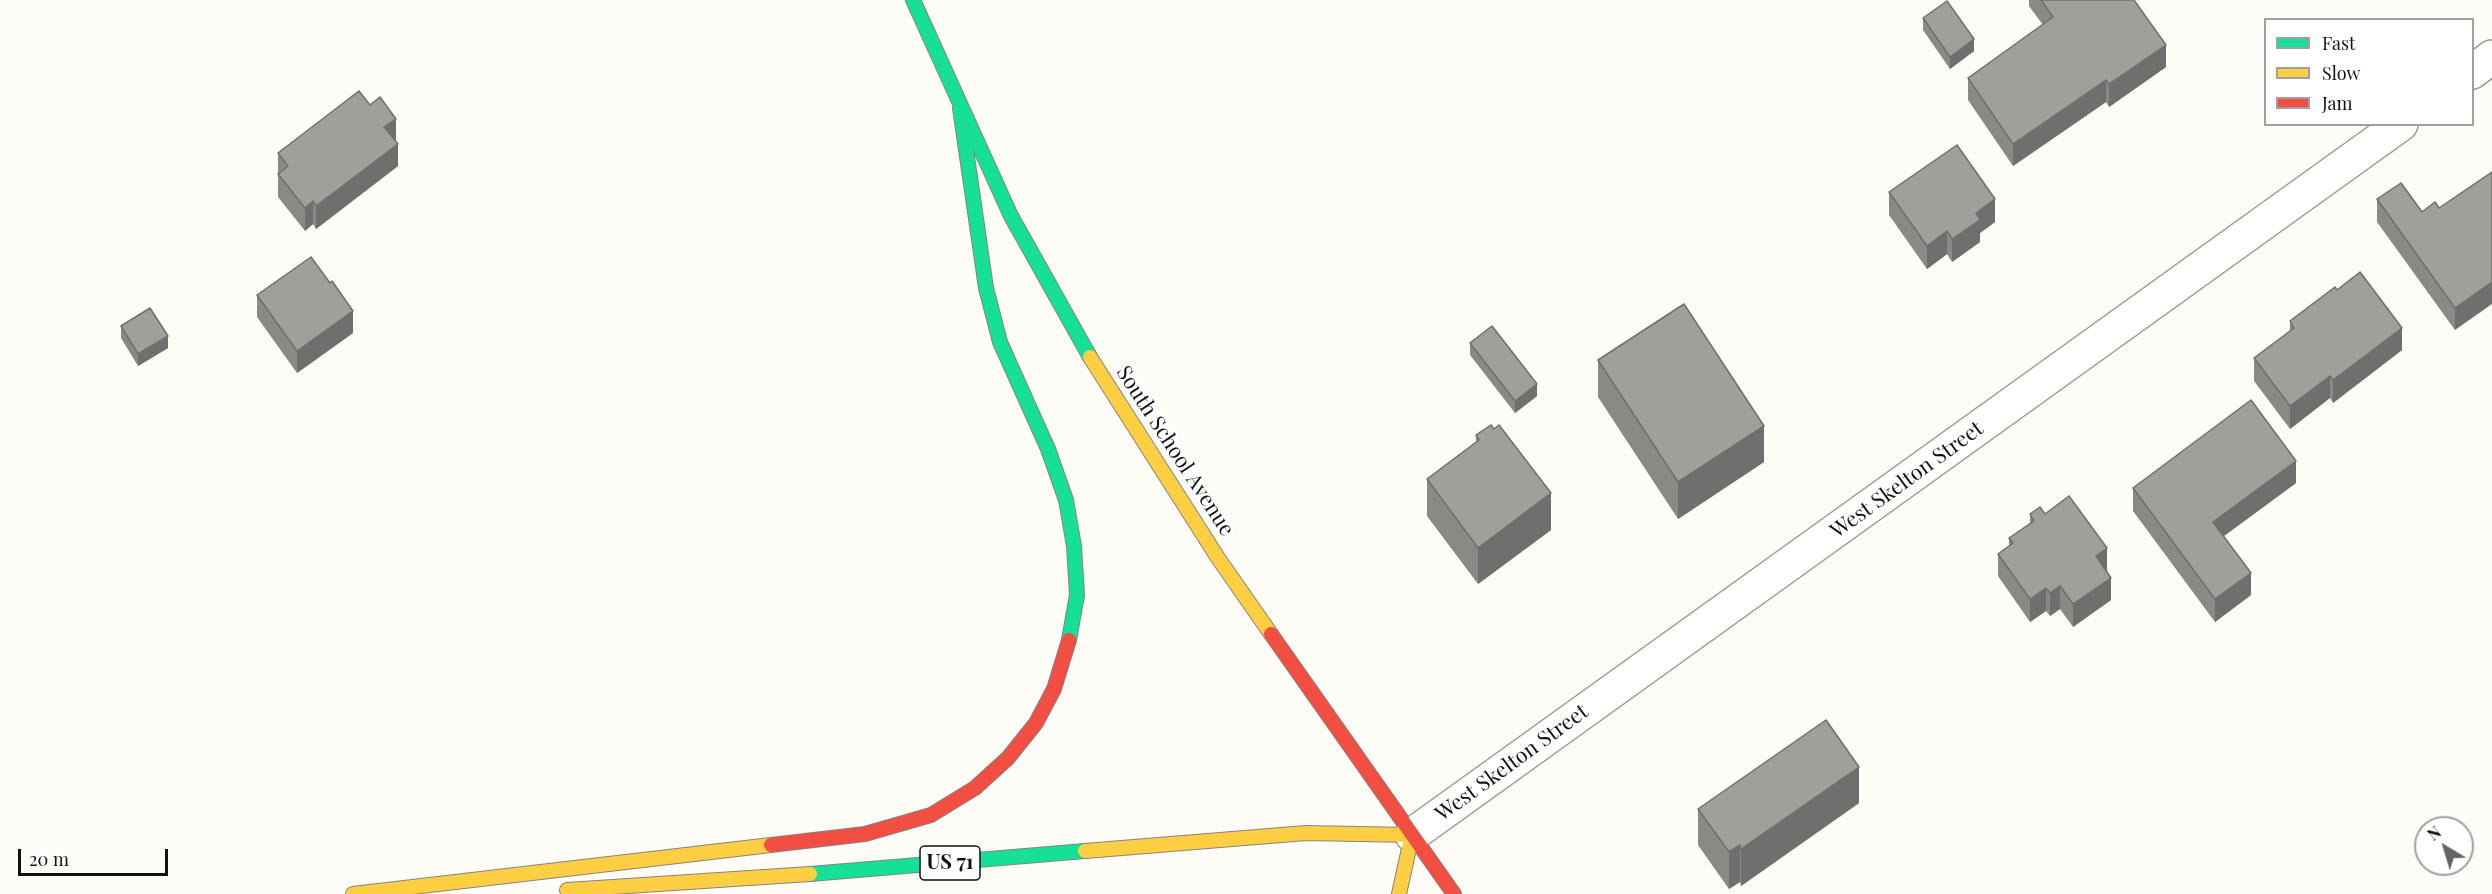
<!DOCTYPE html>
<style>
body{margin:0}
#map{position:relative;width:2492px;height:894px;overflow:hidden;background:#fdfcf7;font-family:"Playfair Display",serif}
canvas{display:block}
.legend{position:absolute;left:2264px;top:18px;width:210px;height:108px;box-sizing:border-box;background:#fff;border:2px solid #a0a0a0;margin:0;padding:8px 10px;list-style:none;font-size:18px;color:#111}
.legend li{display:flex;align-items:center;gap:12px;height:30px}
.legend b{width:30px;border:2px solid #a0a0a0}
.north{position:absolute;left:2414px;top:816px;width:60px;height:60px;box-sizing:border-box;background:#fff;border:2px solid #a0a0a0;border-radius:50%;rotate:322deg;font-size:16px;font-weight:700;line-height:24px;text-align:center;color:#111}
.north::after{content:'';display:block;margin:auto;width:21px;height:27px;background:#646362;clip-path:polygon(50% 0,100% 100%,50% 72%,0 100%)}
.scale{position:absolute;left:18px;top:849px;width:150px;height:27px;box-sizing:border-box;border:3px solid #111;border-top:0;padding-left:8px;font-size:18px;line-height:21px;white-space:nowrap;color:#111;-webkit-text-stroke:4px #fff;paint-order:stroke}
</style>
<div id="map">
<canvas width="2492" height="894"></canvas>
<ul class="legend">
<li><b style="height:8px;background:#16e098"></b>Fast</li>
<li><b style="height:8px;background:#ffcf43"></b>Slow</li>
<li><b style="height:8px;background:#f24e42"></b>Jam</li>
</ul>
<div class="north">N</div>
<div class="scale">20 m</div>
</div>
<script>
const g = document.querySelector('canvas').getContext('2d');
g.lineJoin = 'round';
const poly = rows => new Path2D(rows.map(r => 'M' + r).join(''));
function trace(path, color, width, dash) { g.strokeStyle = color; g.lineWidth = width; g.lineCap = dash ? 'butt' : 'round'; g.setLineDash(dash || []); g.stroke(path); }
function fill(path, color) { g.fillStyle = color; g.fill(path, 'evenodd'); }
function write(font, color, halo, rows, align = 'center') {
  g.font = font + ' "Playfair Display",serif'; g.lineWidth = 6; g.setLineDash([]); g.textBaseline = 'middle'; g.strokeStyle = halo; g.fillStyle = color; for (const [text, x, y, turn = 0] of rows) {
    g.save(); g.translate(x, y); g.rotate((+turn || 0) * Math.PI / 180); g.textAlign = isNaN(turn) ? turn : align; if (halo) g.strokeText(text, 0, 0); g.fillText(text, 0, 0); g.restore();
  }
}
const street = poly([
 [2472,72,2492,57],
 [1412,835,2401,124]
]);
const fast = poly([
 [913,0,1011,216,1090,357],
 [960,108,986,288,1000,342,1048,449,1066,500,1074,546,1077,595,1069,640],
 [810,874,1085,851]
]);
const slow = poly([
 [1090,357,1218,558,1271,634],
 [1085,851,1306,833,1412,835,1399,894],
 [567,890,810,874],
 [353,894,771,845]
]);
const jam = poly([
 [1271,634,1454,894],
 [771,845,865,834,931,815,975,788,1008,758,1036,723,1054,689,1069,640]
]);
trace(street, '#979795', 36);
trace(fast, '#858482', 16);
trace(slow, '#858482', 16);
trace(jam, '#858482', 16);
trace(street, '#fffffe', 33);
trace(fast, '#16e098', 14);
trace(slow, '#ffcf43', 14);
trace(jam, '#f24e42', 14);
fill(poly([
 [2029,0,2134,0,2166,67,2109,107,2106,102,2013,166,1968,100,1968,78,2043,25,2029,6],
 [1923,18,1974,51,1950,69,1923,30],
 [396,141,398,166,316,229,313,224,305,231,278,197,278,153],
 [2492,172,2455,330,2377,222,2377,199,2422,212,2439,208],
 [1889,192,1995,222,1980,233,1980,242,1952,262,1947,254,1927,269,1889,215],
 [330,283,353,333,297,373,257,317,257,295],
 [2337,290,2402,350,2333,403,2330,398,2290,429,2254,381,2254,358,2290,331,2290,321],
 [121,326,168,348,138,366,121,338],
 [1470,343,1537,396,1515,413,1470,355],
 [1598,360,1764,462,1678,519,1598,397],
 [1476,435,1551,530,1478,584,1427,516,1427,479,1476,442],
 [2296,483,2224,536,2251,595,2215,622,2133,511,2133,488],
 [2030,514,2045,514,2107,571,2111,600,2073,627,2060,609,2050,616,2046,611,2030,622,1998,576,1998,554,2009,546,2009,538,2030,523],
 [1859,803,1741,886,1740,882,1729,889,1698,845,1698,809]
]), '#8a8986');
fill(poly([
 [1974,39,1974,51,1950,69,1950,57],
 [2166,45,2166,67,2109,107,2109,84],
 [2106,80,2106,102,2013,166,2013,144],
 [396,119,396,141,384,127],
 [398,144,398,166,316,229,316,206],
 [1995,199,1995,222,1980,233,1980,242,1952,262,1952,239,1976,213],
 [313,201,313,224,305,231,305,208],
 [1947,231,1947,254,1927,269,1927,246],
 [2492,282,2492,304,2455,330,2455,308],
 [353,311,353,333,297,373,297,351],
 [2402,328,2402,350,2333,403,2333,380],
 [168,336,168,348,138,366,138,354],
 [2330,376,2330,398,2290,429,2290,406],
 [1537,384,1537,396,1515,413,1515,401],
 [1764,426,1764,462,1678,519,1678,482],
 [2296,461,2296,483,2213,544,2213,522],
 [1551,493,1551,530,1478,584,1478,548],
 [2107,548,2107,571,2096,578,2096,556],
 [2251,573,2251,595,2215,622,2215,599],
 [2111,578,2111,600,2073,627,2073,604],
 [2060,586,2060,609,2050,616,2050,593],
 [2046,588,2046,611,2030,622,2030,599],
 [1859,767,1859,803,1741,886,1741,849],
 [1740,845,1740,882,1729,889,1729,852]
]), '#716f6d');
const building = poly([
 [2041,0,2134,0,2166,45,2109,84,2106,80,2013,144,1968,78,2053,17,2041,0],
 [1947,1,1974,39,1950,57,1923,18,1947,1],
 [359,91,370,105,380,97,396,119,384,127,398,144,316,206,313,201,305,208,278,174,288,166,278,153,359,91],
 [1957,145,1995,199,1976,213,1980,220,1952,239,1947,231,1927,246,1889,192,1957,145],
 [2492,172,2492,282,2455,308,2377,199,2401,183,2422,212,2435,202,2439,208,2492,172],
 [311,257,330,283,332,281,353,311,297,351,257,295,311,257],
 [2360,272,2402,328,2333,380,2330,376,2290,406,2254,358,2294,328,2290,321,2335,287,2337,290,2360,272],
 [1684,304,1764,426,1678,482,1598,360,1684,304],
 [150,308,168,336,138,354,121,326,150,308],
 [1492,326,1537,384,1515,401,1470,343,1492,326],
 [2251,400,2296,461,2213,522,2251,573,2215,599,2133,488,2251,400],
 [1491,425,1494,429,1499,425,1551,493,1478,548,1427,479,1479,440,1476,435,1491,425],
 [2069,496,2107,548,2096,556,2111,578,2073,604,2060,586,2050,593,2046,588,2030,599,1998,554,2013,543,2009,538,2034,521,2030,514,2040,507,2045,514,2069,496],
 [1826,720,1859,767,1741,849,1740,845,1729,852,1698,809,1826,720]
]);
fill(building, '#a19f9c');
trace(building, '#716f6d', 1.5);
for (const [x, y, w] of [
 [950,863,60]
]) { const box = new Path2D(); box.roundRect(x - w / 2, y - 17, w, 34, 4.5); g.fillStyle = '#fff'; g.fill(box); trace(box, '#111', 1.5); }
write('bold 20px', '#111', null, [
 ["US 71",950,863]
]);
write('21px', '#111', '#fff', [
 ["South School Avenue",1175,451,57],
 ["West Skelton Street",1907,480,-36],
 ["West Skelton Street",1512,763,-36]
]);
</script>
